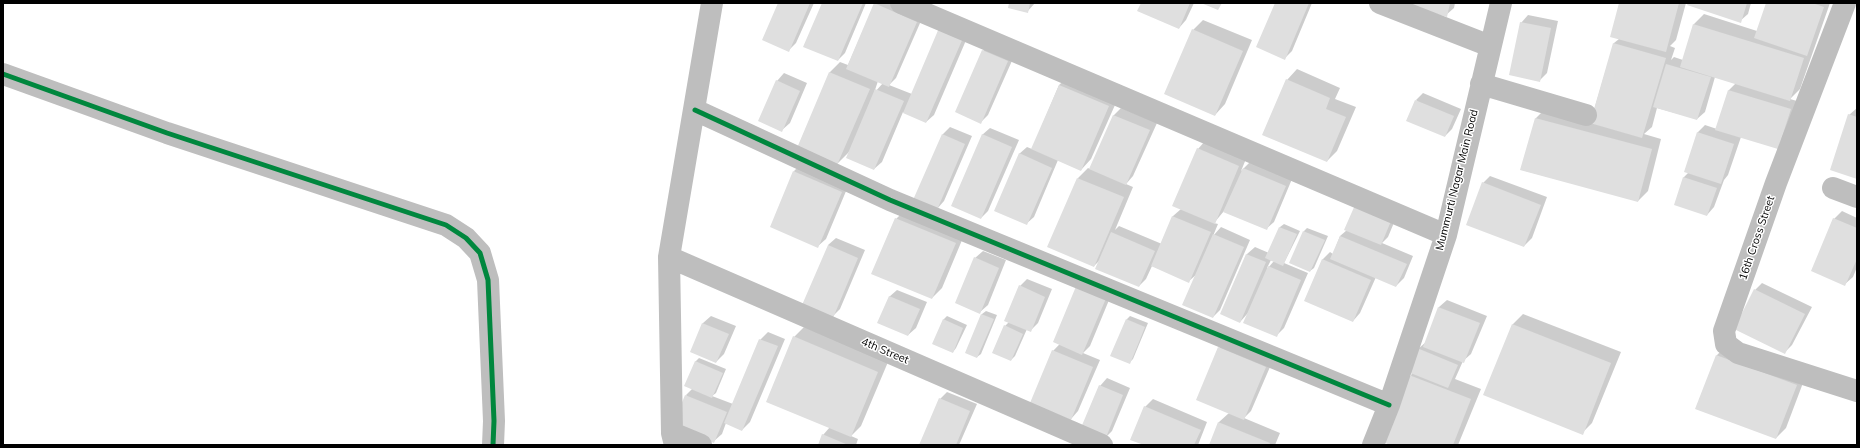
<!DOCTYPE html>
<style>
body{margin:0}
#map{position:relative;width:1860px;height:448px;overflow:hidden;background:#fff;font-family:Mulish,sans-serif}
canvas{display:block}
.frame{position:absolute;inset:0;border:4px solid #000;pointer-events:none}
</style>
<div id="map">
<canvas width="1860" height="448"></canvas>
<div class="frame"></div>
</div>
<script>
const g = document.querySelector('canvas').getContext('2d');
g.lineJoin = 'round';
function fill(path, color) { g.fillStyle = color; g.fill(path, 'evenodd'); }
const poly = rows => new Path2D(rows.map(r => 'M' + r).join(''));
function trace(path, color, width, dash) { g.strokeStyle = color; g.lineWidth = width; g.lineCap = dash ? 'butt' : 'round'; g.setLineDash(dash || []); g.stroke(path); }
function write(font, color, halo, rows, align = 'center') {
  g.font = font + ' Mulish,sans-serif'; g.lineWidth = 3; g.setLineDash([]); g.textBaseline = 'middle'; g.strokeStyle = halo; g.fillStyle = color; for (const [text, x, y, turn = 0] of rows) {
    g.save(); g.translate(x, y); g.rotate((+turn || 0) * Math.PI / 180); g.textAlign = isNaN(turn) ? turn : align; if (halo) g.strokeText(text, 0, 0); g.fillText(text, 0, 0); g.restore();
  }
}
fill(poly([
 [779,3,814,3,796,43,789,50],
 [823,3,866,3,845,53,838,60],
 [875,3,897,3,924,14,896,78,889,85,912,94,970,31,934,115,926,122,903,112,882,162,874,169,849,152,837,164,798,147,830,72,840,62,848,65],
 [878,81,883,83,874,93],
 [1010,3,1035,3,1027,12],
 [1142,3,1194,3,1186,20,1179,28],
 [1276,3,1312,3,1292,51,1284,59],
 [1402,3,1455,3,1454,8,1446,15],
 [1620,3,1686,3,1676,40,1670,46,1675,48,1671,60,1674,57,1683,60,1694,24,1704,14,1757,31,1767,3,1830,3,1800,89,1790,99,1797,101,1785,141,1741,137,1728,175,1724,180,1714,207,1707,215,1675,204,1684,177,1689,172,1685,171,1698,132,1705,125,1717,129,1729,90,1736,83,1715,77,1705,112,1697,119,1657,108,1652,127,1644,134,1661,139,1648,191,1638,201,1522,170,1536,118,1546,108,1591,120,1614,43,1619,39],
 [1689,3,1751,3,1748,14,1740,21],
 [1528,15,1558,21,1547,73,1540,80,1521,23],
 [1203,20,1252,40,1225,104,1215,115,1193,30],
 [990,43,1015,54,988,115,981,122,983,51],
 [1297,69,1340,88,1335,99,1356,107,1337,151,1327,161,1287,80],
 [784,73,807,83,790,123,782,130,777,81],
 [1070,75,1119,96,1091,159,1081,170,1058,160,1034,217,1026,224,1019,154,1027,147,1032,149,1059,85],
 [1423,93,1461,109,1452,129,1445,136,1416,100],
 [1121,108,1157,123,1133,176,1126,184,1133,187,1115,230,1119,226,1162,244,1173,216,1181,209,1198,149,1205,141,1246,159,1241,171,1251,161,1292,179,1274,222,1266,229,1224,211,1214,223,1218,224,1213,236,1221,227,1250,240,1220,310,1213,317,1197,274,1189,281,1152,266,1146,279,1139,286,1100,260,1094,266,1078,178,1088,168,1090,169,1114,115],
 [1857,108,1857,178,1849,115],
 [950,127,972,136,944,201,937,209,915,200,943,134],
 [990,128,1019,140,988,211,981,218,982,135],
 [801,164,849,184,826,239,818,246,794,171],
 [1490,176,1547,197,1532,238,1524,246,1483,183],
 [906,209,965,233,942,288,932,298,896,219],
 [1842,211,1857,218,1857,267,1853,277,1845,284,1834,219],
 [1398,213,1388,237,1382,243,1413,256,1404,278,1396,286,1376,277,1360,313,1353,321,1322,260,1330,252,1333,254,1340,236,1347,230],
 [1284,224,1300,231,1284,263,1308,273,1284,328,1277,335,1248,313,1240,322,1222,314,1247,254,1255,247,1269,253,1280,227],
 [1271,260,1274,261,1267,269,1267,268],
 [1307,228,1328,236,1314,268,1310,271,1304,231],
 [836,238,865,250,840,309,832,317,828,245],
 [983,251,1006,260,988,305,980,312,975,258],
 [1027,279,1052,289,1038,323,1031,330,1027,329,1015,356,1011,360,1005,326,1009,322,1020,286],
 [1762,283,1812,307,1792,345,1785,352,1755,290],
 [1114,288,1090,346,1083,353,1100,360,1078,411,1071,419,1053,351],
 [897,290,927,302,916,328,908,335,889,297],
 [1447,300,1487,316,1471,354,1463,361,1455,379,1481,389,1458,445,1393,445,1418,349,1426,342,1439,307],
 [986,311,997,315,981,354,977,357,966,352,982,314],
 [1523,314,1621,352,1592,423,1582,433,1485,395,1513,324],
 [711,316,736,326,724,354,716,362,692,351,703,323],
 [947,316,967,325,956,348,953,352,943,320],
 [1130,316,1148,323,1133,359,1129,363,1127,319],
 [804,327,888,362,861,426,851,436,858,439,856,445,819,445,823,435,830,427,794,337],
 [768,332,785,339,750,422,742,430,726,423,722,434,714,441,686,395,693,388,695,362,699,358,726,369,716,393,712,396,733,404,760,340],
 [1226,340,1273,360,1251,411,1244,418,1280,433,1275,445,1210,445,1219,422,1229,413,1219,348],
 [1727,345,1806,375,1786,428,1776,438,1696,408,1717,355],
 [1107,378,1130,388,1112,431,1105,438,1100,386],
 [947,392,977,404,959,445,923,445,940,399],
 [1153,399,1207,422,1198,445,1146,445,1145,407]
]), '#0003');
fill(poly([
 [778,3,810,3,789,52,762,40],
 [822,3,863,3,838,61,803,47],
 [874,3,917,22,889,87,846,69],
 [1009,3,1030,3,1028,13,1008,8],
 [1141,3,1190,3,1179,29,1137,11],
 [1201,3,1222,3,1218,10],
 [1275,3,1309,3,1285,60,1256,47],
 [1399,3,1450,3,1447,17],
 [1619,3,1679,3,1666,52,1610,37],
 [1688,3,1747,3,1741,23,1687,5],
 [1766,3,1812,3,1824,7,1807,56,1754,38],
 [1520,22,1551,28,1540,82,1509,75],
 [1693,24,1804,58,1790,101,1680,67],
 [939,28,963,38,926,123,903,113],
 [1192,29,1243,51,1215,116,1164,94],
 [1613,43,1666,58,1642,138,1590,123],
 [982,50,1008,61,981,124,955,112],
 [1666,64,1711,77,1697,120,1653,107],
 [829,72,870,89,837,165,797,148],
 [1286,79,1330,98,1326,109,1346,117,1327,162,1262,135],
 [776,80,800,91,782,132,758,121],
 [1059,85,1109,106,1081,171,1031,149],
 [875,89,904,101,874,170,846,158],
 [1728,90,1791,109,1778,149,1715,130],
 [1415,100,1454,116,1445,137,1406,121],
 [1848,114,1857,117,1857,179,1830,170],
 [1113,115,1150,130,1126,185,1089,169],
 [1535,118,1652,149,1638,202,1520,170],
 [1697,132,1734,144,1721,184,1684,172],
 [942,134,965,144,937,210,913,200],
 [982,134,1012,147,981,219,951,206],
 [1197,148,1239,166,1215,224,1172,206],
 [1019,153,1052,168,1027,225,994,211],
 [1243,168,1286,186,1267,230,1223,212],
 [793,171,842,192,818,248,770,227],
 [1683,177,1717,188,1707,216,1674,205],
 [1077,178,1124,197,1094,267,1047,247],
 [1482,182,1541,205,1524,247,1466,225],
 [1355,205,1391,221,1381,245,1344,230],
 [1172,216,1211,232,1189,283,1151,266],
 [895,218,956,243,932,299,871,274],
 [1833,218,1857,228,1857,259,1845,286,1811,271],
 [1279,227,1297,234,1283,266,1265,258],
 [1303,231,1325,240,1310,272,1289,263],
 [1111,232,1155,251,1139,287,1095,269],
 [1213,234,1244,247,1213,318,1182,305],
 [1340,236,1407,264,1396,287,1330,259],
 [828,245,858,258,833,318,802,305],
 [1246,254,1266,262,1240,323,1220,314],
 [974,257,999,268,980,314,955,303],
 [1322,259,1371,280,1353,322,1304,301],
 [1268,266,1301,280,1277,337,1243,323],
 [1077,284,1107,296,1082,355,1053,342],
 [1019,285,1045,297,1031,332,1004,321],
 [1754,289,1805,314,1785,354,1734,329],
 [889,296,920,309,908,336,877,323],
 [1438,307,1480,323,1464,363,1423,347],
 [981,314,994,319,977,358,965,353],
 [943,319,963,328,953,353,932,344],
 [1126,319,1145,327,1130,364,1110,356],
 [702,323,729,334,716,363,690,352],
 [1512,324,1611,363,1583,435,1483,395],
 [1004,325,1023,334,1011,361,992,353],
 [793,336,878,372,851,437,766,402],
 [759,339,778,346,742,431,724,423],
 [1218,347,1266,367,1244,420,1196,400],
 [1417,348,1458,365,1448,388,1408,372],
 [1052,350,1093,367,1071,420,1030,403],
 [1716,355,1797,385,1776,439,1695,409],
 [695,361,723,373,712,398,684,386],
 [1409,375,1471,399,1453,445,1390,445,1383,442],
 [1099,385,1123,395,1105,440,1080,430],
 [685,395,727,412,714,443,673,425],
 [939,398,970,411,956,445,919,445],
 [1144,406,1201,430,1194,445,1144,445,1130,440],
 [1218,422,1270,443,1269,445,1209,445],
 [822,434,848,445,818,445]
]), '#dfdfdf');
trace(poly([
 [901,3,1446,235],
 [1380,3,1490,46],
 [1845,3,1776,183,1724,331,1726,344,1738,353,1857,391],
 [3,74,167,133,446,225,466,238,480,253,488,280,494,421,493,445],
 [1481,84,1586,115],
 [695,110,890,200,1389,405],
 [1833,188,1857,197],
 [669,257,1102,445],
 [672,433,701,445],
 [675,445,672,433,669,257,712,3],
 [1373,445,1389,405,1446,235,1501,3]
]), '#bebebe', 22);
trace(poly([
 [3,74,167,133,446,225,466,238,480,253,488,280,494,421,493,445],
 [695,110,890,200,1389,405]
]), '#00873e', 5);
write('11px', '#000', '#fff', [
 ["Mummurti Nagar Main Road",1457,180,-76],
 ["16th Cross Street",1757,238,-71],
 ["4th Street",885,351,23]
]);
</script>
